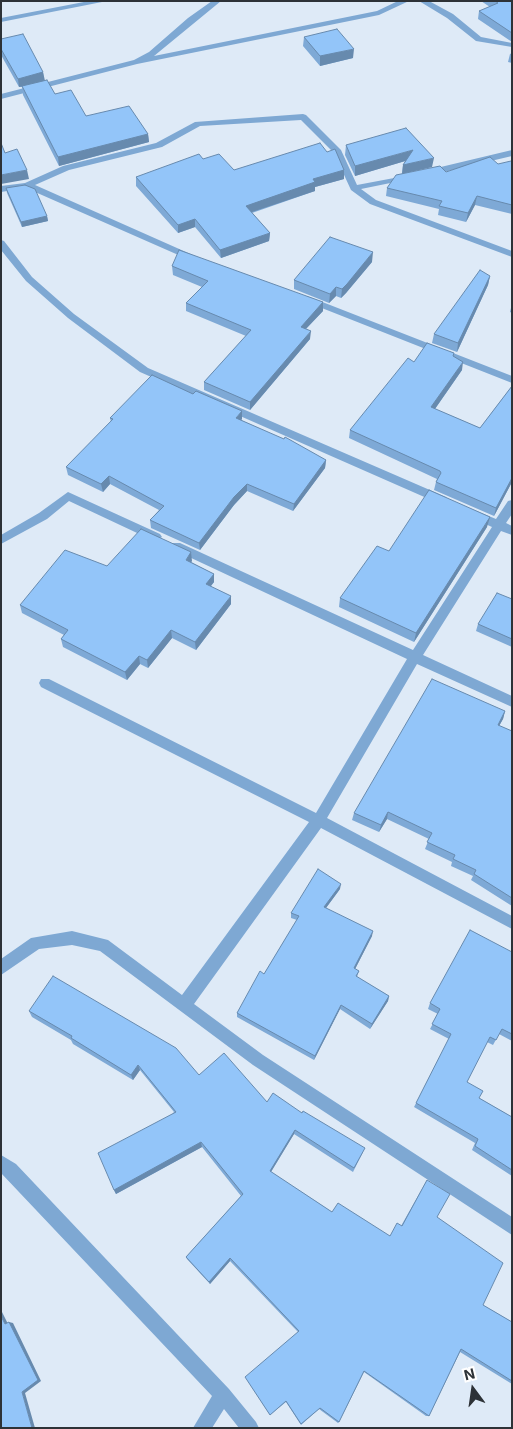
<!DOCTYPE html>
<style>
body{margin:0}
#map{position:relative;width:513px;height:1429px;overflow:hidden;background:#deeaf7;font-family:Inter,sans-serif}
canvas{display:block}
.frame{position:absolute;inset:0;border:2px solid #2d3237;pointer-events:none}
.north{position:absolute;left:448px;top:1364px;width:50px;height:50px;-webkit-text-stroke:4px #fff;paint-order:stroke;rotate:346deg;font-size:14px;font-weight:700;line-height:20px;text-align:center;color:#2d3237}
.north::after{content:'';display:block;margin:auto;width:18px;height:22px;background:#2d3237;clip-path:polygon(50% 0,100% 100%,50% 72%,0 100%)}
</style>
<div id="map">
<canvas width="513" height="1429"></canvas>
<div class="frame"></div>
<div class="north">N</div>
</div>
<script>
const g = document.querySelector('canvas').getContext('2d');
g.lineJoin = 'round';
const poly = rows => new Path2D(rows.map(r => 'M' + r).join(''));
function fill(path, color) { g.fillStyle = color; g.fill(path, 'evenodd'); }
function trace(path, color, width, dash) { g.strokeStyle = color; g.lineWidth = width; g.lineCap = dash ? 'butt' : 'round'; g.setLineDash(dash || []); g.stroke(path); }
fill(poly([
 [89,1,107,1,1,22,1,18,89,1],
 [212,1,221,1,154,56,377,11,398,1,409,1,379,15,137,64,1,99,1,94,134,60,149,52,188,18,212,1],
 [419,1,429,1,453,14,481,37,512,43,512,47,476,41,447,18,419,1],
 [303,114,306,115,341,150,357,185,410,175,410,179,361,189,376,200,512,251,512,257,370,204,351,190,334,153,301,120,200,126,162,147,69,170,35,185,195,256,197,258,192,261,26,188,1,192,1,186,25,183,63,166,156,143,195,122,303,114],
 [512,150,512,156,427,176,423,173,424,171,512,150],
 [1,240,4,241,32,277,74,314,148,368,446,497,448,500,446,503,438,503,140,372,68,318,26,281,1,250,1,240],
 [307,296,512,376,512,383,304,301,302,299,307,296],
 [68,492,160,534,162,537,156,541,152,540,69,501,47,519,1,544,1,535,39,513,68,492],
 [512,500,512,514,506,523,512,526,512,535,501,531,423,655,512,696,512,707,417,664,327,818,512,916,512,929,321,828,194,1004,263,1055,512,1217,512,1235,253,1065,100,951,72,945,39,949,1,975,1,959,31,938,72,931,108,940,182,995,309,822,41,687,39,683,41,679,49,679,316,813,407,659,172,549,170,546,172,543,180,543,413,650,492,527,470,517,468,514,470,511,474,510,496,519,508,501,512,500],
 [1,1155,16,1164,229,1389,256,1422,259,1428,239,1428,224,1409,212,1428,193,1428,212,1396,1,1173,1,1155]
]), '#7ea8d3');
fill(poly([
 [481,1,512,1,512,42,478,19,479,11,490,7],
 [304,37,353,58,320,66,303,46],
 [1,39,43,72,44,80,55,94,86,116,148,134,149,142,59,166,23,95,22,87,19,87,1,55],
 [512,53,512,63,508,62,510,54],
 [346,145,432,167,402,174,403,165,405,161,355,176,345,155],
 [327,152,344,170,344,179,315,187,315,191,252,213,270,233,269,241,221,258,195,227,178,233,136,186,136,177,203,159,234,170],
 [512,162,512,214,475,205,466,222,438,215,439,209,386,196,387,188,446,172],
 [6,188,47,216,48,221,22,227,7,193],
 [372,262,346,293,341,298,336,296,329,303,294,289,294,280],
 [172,266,323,302,323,311,306,329,310,339,250,410,204,390,204,382,246,336,186,311,186,303,202,287,173,275],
 [490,276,488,285,457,352,432,343,434,334],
 [512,304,512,313,510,312],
 [454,353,453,356,462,370,435,409,480,428,512,386,512,482,494,516,434,490,436,482,437,479,349,438,350,430,414,362],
 [110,418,242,419,241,420,326,460,325,468,293,511,247,491,234,505,200,550,151,528,150,520,159,510,110,484,103,492,68,475,66,467,111,422],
 [487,527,414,642,339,607,340,598,389,551],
 [192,561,191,562,214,574,214,582,211,586,231,604,196,650,172,638,148,668,140,664,127,680,63,647,61,639,64,635,22,613,20,605,107,566],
 [512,599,512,647,476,631,478,624],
 [505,711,503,719,499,726,512,731,512,906,471,880,473,876,451,866,452,862,425,849,429,839,387,819,379,832,352,820,354,813],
 [340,889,326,908,372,936,355,969,359,971,357,977,389,996,388,1001,370,1029,340,1009,314,1060,237,1017,237,1013,264,974,297,920,291,918,291,913],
 [512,952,512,1041,499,1034,493,1045,487,1042,467,1082,479,1098,512,1117,512,1176,472,1150,475,1143,414,1107,449,1039,430,1029,438,1014,428,1009,430,1003],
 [29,1011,199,1075,267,1102,302,1113,363,1152,353,1172,294,1134,271,1172,332,1212,390,1236,401,1226,427,1180,437,1217,483,1305,512,1322,512,1384,460,1352,429,1416,426,1416,364,1372,339,1422,338,1423,319,1409,301,1425,286,1402,270,1415,246,1378,298,1332,230,1261,210,1284,187,1259,186,1257,241,1196,202,1147,116,1194,114,1190,174,1112,140,1070,133,1080,73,1044,71,1040,32,1017]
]), '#7ea9d6');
fill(poly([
 [354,49,353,58,320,66,320,56],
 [43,72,45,81,19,87,18,79],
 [148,134,149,142,59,166,58,157],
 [413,150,412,159,355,176,355,166],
 [434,158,432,167,402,174,403,165],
 [27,170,29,179,1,184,1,175],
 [344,170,344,179,315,187,315,191,246,214,246,206,313,179],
 [477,196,475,205,466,222,468,213],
 [47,216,48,221,22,227,21,222],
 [195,219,195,227,178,233,178,225],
 [270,233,269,241,221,258,220,250],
 [373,252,372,262,346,293,341,298,342,289],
 [490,276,488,285,457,352,458,343],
 [336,287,336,296,329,303,330,294],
 [323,302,323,311,300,335,301,327],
 [311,331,310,339,250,410,250,402],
 [463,362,462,370,430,416,431,407],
 [242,411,242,419,236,426,236,418],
 [326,460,325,468,293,511,294,504],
 [109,476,110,484,103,492,101,484],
 [512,478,512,482,494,516,496,508],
 [247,484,247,491,234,505,200,550,199,543,234,497],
 [490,517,487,527,414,642,416,633],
 [191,552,192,561,186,568,186,560],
 [214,574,214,582,206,592,206,584],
 [231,596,231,604,196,650,195,642],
 [171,630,172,638,148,668,147,660],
 [139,656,140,664,127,680,125,672],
 [505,711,503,719,495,733,498,725],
 [388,812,387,819,379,832,381,825],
 [341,884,340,889,323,912,324,907],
 [373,931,372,936,353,973,354,968],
 [389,996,388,1001,370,1029,372,1024],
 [341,1005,340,1009,314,1060,315,1056],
 [138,1065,140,1070,133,1080,131,1075],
 [295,1130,294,1134,269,1175,270,1171],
 [201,1142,202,1147,116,1194,114,1190],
 [230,1258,230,1261,210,1284,209,1282],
 [1,1310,9,1326,5,1324,1,1316],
 [9,1322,13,1323,41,1381,25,1393,35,1428,32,1428,22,1392]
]), '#678aae');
const building = poly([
 [495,1,512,1,512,33,479,11,498,3,495,1],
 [337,29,354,49,320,56,304,37,337,29],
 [23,34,43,72,18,79,1,49,1,39,23,34],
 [47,80,55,94,71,90,86,116,129,106,148,134,58,157,22,86,47,80],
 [406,128,434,158,403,165,413,150,355,166,346,145,406,128],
 [1,143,5,153,17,149,27,170,1,175,1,143],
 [320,143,327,152,335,149,344,170,313,179,315,182,246,206,270,233,220,250,195,219,178,225,136,177,199,154,203,159,219,154,234,170,320,143],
 [490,157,498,164,511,161,512,162,512,205,477,196,468,213,439,206,442,201,387,188,396,175,440,166,446,172,490,157],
 [25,185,35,189,47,216,21,222,6,188,25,185],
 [330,237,373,252,347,284,342,289,336,287,330,294,294,280,330,237],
 [179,250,323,302,301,327,311,331,250,402,204,382,251,330,186,303,208,281,172,266,179,250],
 [480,270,490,276,458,343,434,334,480,270],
 [427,343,454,353,453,356,463,362,431,407,480,428,512,386,512,478,496,508,436,482,441,473,440,471,350,430,408,358,414,362,427,343],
 [152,375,193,394,196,391,242,411,236,418,284,439,285,437,326,460,294,504,247,484,234,497,199,543,150,520,164,506,109,476,101,484,66,467,113,419,110,418,152,375],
 [429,490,490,517,416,633,340,598,377,546,389,551,429,490],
 [141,529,191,552,186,560,214,574,206,584,231,596,195,642,171,630,147,660,139,656,125,672,61,639,68,630,20,605,65,550,107,566,141,529],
 [497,593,512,599,512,639,478,624,497,593],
 [432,679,505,711,498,725,512,731,512,898,474,874,476,870,453,859,455,855,427,842,432,833,388,812,381,825,354,813,432,679],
 [318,869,341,884,324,907,373,931,354,968,359,971,356,976,389,996,372,1024,341,1005,315,1056,237,1013,260,971,264,974,299,916,291,913,318,869],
 [470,930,512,952,512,1034,502,1029,496,1040,490,1037,467,1082,483,1091,479,1098,512,1117,512,1170,475,1146,478,1139,416,1103,451,1034,432,1024,440,1009,430,1003,470,930],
 [53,976,176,1048,199,1075,224,1053,267,1102,273,1093,302,1113,303,1111,365,1148,354,1168,295,1130,270,1171,332,1212,338,1203,390,1236,397,1223,402,1226,427,1180,450,1194,437,1217,503,1263,483,1305,512,1322,512,1381,461,1349,429,1416,364,1371,339,1422,320,1408,301,1424,286,1401,270,1415,245,1377,299,1331,230,1258,209,1282,186,1257,243,1194,201,1142,114,1190,98,1153,176,1112,138,1065,131,1075,71,1038,72,1036,29,1011,53,976],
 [1,1316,5,1324,9,1322,38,1380,22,1392,32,1428,2,1428,1,1426,1,1316]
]);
fill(building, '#93c5f9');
trace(building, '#678aae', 1);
</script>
